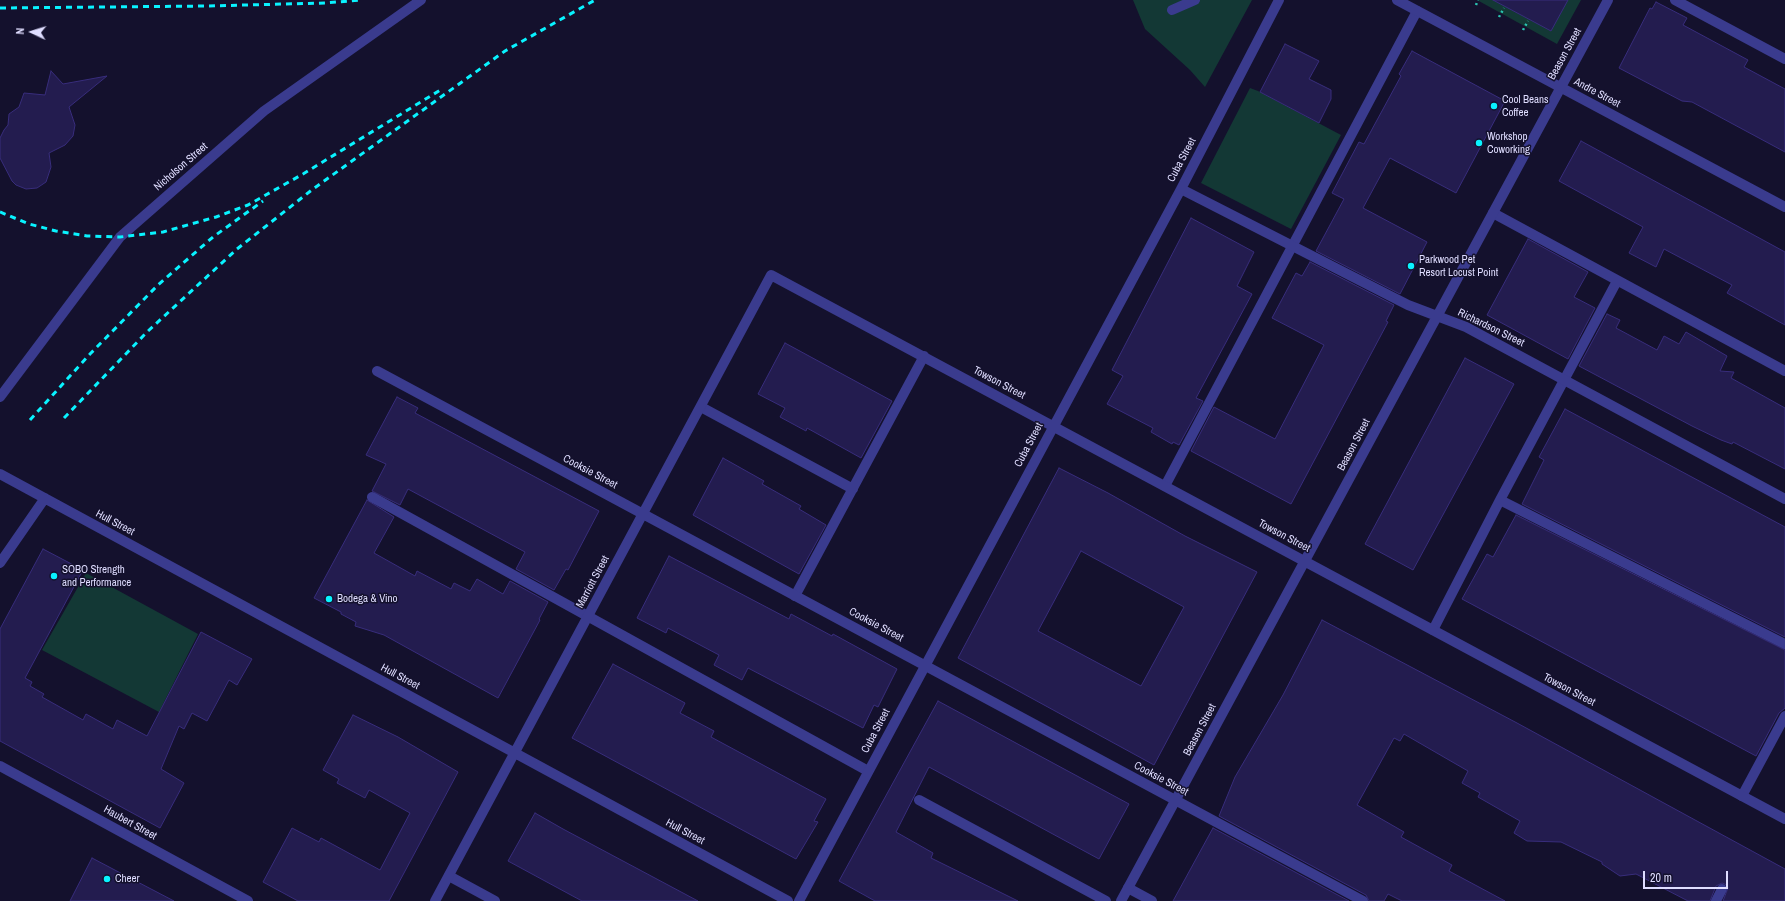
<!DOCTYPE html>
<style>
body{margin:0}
#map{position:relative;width:1785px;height:901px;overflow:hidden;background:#14112d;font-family:"Archivo Narrow",sans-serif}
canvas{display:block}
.north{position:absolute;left:12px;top:12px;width:40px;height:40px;-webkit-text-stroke:3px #14112d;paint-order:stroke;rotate:274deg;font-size:11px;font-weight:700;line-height:16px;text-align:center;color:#dfddff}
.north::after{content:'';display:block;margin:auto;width:14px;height:18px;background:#dfddff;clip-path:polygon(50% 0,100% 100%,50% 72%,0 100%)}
.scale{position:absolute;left:1643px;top:871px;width:85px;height:18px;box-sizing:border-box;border:2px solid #dfddff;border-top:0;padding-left:5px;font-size:12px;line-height:14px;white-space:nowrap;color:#dfddff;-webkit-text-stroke:3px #14112d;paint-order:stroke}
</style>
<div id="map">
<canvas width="1785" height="901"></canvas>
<div class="north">N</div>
<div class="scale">20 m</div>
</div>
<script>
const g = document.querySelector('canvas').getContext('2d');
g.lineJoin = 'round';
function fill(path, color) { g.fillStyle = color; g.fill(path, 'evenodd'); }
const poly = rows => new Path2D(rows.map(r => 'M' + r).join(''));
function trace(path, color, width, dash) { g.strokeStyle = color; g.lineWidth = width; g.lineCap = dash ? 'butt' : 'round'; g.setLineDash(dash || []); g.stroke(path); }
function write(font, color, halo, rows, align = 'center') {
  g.font = font + ' "Archivo Narrow",sans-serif'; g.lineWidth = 3; g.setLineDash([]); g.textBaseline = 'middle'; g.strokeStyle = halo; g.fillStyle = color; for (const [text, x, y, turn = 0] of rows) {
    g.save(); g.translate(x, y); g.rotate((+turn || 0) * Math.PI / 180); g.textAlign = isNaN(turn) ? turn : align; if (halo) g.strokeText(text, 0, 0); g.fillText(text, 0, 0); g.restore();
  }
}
fill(poly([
 [1133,0,1252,0,1205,87,1190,70,1145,29],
 [1477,0,1581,0,1557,44],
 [1250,88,1258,91,1341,135,1291,229,1201,183],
 [86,573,198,634,159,712,42,650]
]), '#133835');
const building = poly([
 [1493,0,1568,0,1551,31,1493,0],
 [1656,2,1687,18,1683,25,1748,60,1744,67,1785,89,1785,152,1692,102,1682,101,1619,68,1650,8,1652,9,1656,2],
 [1285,44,1319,61,1309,79,1331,90,1331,99,1319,123,1260,92,1285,44],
 [1412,51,1505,101,1456,193,1390,158,1363,208,1427,242,1400,294,1316,251,1344,199,1332,193,1359,142,1364,144,1401,76,1399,74,1412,51],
 [51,71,63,84,107,76,69,107,75,125,73,136,65,145,49,153,51,167,46,182,37,188,26,189,16,185,12,181,0,158,0,138,4,130,8,125,9,114,19,107,24,93,45,95,51,71],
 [1581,141,1785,252,1785,325,1727,293,1732,285,1664,249,1656,267,1629,253,1643,227,1559,181,1581,141],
 [1191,218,1254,252,1237,286,1252,294,1196,398,1203,401,1179,445,1173,442,1172,444,1151,432,1153,428,1107,404,1123,376,1112,370,1191,218],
 [1528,239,1588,272,1574,297,1595,308,1568,359,1487,315,1528,239],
 [1310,262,1394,305,1386,321,1388,322,1291,504,1191,451,1214,407,1275,439,1324,345,1272,318,1296,273,1302,276,1310,262],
 [1607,314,1620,320,1616,328,1657,350,1664,336,1679,344,1686,332,1727,356,1720,371,1734,372,1731,378,1785,408,1785,469,1733,442,1732,444,1721,440,1692,426,1579,366,1607,314],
 [785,343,892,401,861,458,807,428,806,431,780,417,785,408,758,394,785,343],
 [1465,358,1514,384,1413,570,1365,544,1465,358],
 [397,397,418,408,415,413,599,511,568,570,566,569,554,590,516,569,525,552,408,489,400,505,372,491,386,464,366,455,397,397],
 [1565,409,1785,527,1785,637,1522,504,1544,460,1539,457,1565,409],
 [723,458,764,481,762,484,801,506,799,509,826,525,799,574,693,515,723,458],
 [1059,468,1108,493,1185,536,1257,572,1154,765,958,658,1059,468],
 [1081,551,1184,607,1141,686,1038,631,1081,551],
 [367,500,394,517,374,553,415,576,417,571,451,589,454,583,470,591,477,579,503,594,510,581,548,602,539,619,540,620,498,698,384,635,355,626,356,622,341,614,341,612,314,598,367,500],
 [1516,515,1785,650,1785,708,1779,713,1756,756,1462,599,1487,554,1493,557,1516,515],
 [43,549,83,570,25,678,32,682,30,686,44,694,42,697,83,720,86,714,113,729,117,720,147,736,201,632,252,659,237,685,229,680,207,721,192,713,184,729,179,726,161,769,184,783,160,828,0,741,0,629,43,549],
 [669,556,789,619,791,614,832,636,833,634,897,669,878,707,874,705,863,728,748,668,742,680,714,665,719,655,668,628,666,633,637,618,669,556],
 [1322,620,1517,723,1785,869,1785,901,1723,901,1728,888,1727,885,1722,883,1716,886,1710,901,1688,901,1636,874,1620,876,1602,864,1602,862,1561,842,1527,841,1514,833,1520,821,1478,797,1480,793,1462,783,1468,771,1404,734,1400,741,1394,738,1357,805,1404,832,1401,837,1452,865,1449,871,1505,901,1402,901,1388,894,1384,901,1369,901,1366,895,1219,816,1235,777,1283,695,1322,620],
 [613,664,685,703,680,713,714,731,711,737,826,799,814,821,818,822,796,859,572,738,613,664],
 [938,701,1129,804,1099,859,929,767,896,832,933,853,931,858,1018,901,875,901,839,881,938,701],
 [353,715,398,737,458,772,389,901,298,901,263,882,292,828,319,842,321,838,380,870,410,813,369,790,365,798,337,783,339,779,323,770,353,715],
 [535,813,563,829,698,901,582,901,508,861,535,813],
 [1213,828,1349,901,1173,901,1213,828],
 [92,858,130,878,174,901,70,901,92,858]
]);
fill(building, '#231c4f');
trace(building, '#382d7c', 1);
trace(poly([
 [1476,5,1478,0],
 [1499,17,1504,8],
 [1523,30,1528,21]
]), '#2bc5b3', 2.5, [2, 3]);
trace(poly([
 [1675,0,1785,59],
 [1493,213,1785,371],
 [0,397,120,237,264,111,421,0],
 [701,407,853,489],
 [1165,486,1417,11],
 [372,497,868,771],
 [1500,500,1785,644],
 [795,596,924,356],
 [1433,630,1500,500,1617,281],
 [1742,796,1785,716],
 [919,800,1106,901],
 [449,876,495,901],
 [1128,888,1152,901],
 [1716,901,1722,889]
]), '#3a3b8e', 10);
trace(poly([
 [1172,10,1195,0]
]), '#3a3b8e', 10);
trace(poly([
 [1397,0,1785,207],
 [1181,189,1408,305,1466,327,1785,499],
 [377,371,1363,901],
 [0,474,788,901],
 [0,563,45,498],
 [0,766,248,901],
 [435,901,771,275,1785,819],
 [799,901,1181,189,1279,0],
 [1121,901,1608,0]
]), '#3a3b8e', 10);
trace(poly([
 [0,8,207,6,325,3,362,0],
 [0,212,29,224,56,231,87,236,120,237,163,232,216,217,248,205,303,174,442,89],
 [64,418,147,332,237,249,313,189,505,51,595,0],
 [30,420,90,354,158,285,213,237,263,201]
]), '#09f3ff', 3, [6, 5]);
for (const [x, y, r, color] of [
 [1494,106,4,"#09f3ff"],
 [1479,143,4,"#09f3ff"],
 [1411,266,4,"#09f3ff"],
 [54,576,4,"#09f3ff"],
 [329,599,4,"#09f3ff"],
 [107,879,4,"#09f3ff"]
]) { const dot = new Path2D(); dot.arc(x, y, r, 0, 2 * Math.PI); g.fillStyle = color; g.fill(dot); trace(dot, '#14112d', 1.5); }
write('11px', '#dfddff', '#14112d', [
 ["Beason Street",1565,54,-61],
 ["Andre Street",1597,93,28],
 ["Cuba Street",1182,160,-62],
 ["Nicholson Street",181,167,-41],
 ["Richardson Street",1491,328,26],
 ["Towson Street",999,383,28],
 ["Cuba Street",1029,445,-62],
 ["Beason Street",1354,445,-62],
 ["Cooksie Street",590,472,28],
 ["Hull Street",115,523,28],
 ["Towson Street",1284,536,28],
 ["Marriott Street",593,582,-62],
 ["Cooksie Street",876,625,28],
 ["Hull Street",400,677,28],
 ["Towson Street",1569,690,28],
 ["Beason Street",1200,730,-62],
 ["Cuba Street",876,731,-62],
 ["Cooksie Street",1161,779,28],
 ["Haubert Street",130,823,29],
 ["Hull Street",685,832,28]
]);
write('11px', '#dfddff', '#14112d', [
 ["Cool Beans",1502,100],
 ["Coffee",1502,113],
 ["Workshop",1487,137],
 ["Coworking",1487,150],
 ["Parkwood Pet",1419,260],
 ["Resort Locust Point",1419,273],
 ["SOBO Strength",62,570],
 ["and Performance",62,583],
 ["Bodega & Vino",337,599],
 ["Cheer",115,879]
], 'left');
</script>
